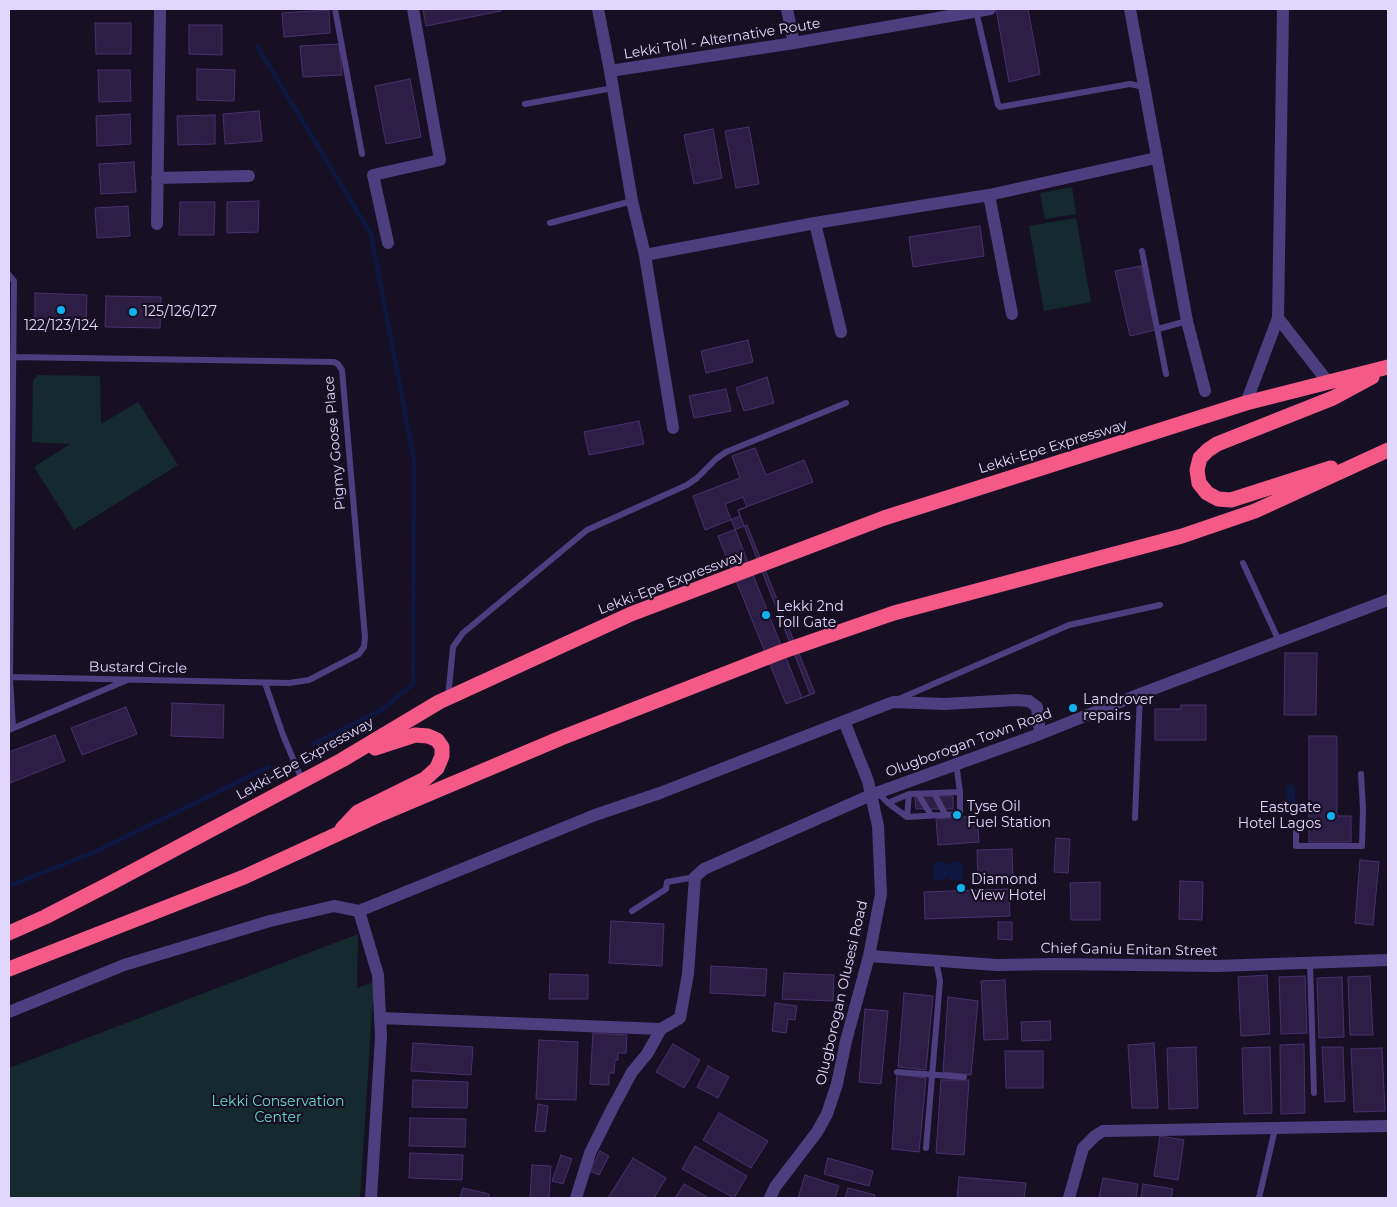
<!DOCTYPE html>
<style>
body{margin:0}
#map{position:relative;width:1397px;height:1207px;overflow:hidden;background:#171024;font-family:Montserrat,sans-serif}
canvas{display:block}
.frame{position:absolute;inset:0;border:10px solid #e1d6fc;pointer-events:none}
</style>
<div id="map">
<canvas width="1397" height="1207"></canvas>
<div class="frame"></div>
</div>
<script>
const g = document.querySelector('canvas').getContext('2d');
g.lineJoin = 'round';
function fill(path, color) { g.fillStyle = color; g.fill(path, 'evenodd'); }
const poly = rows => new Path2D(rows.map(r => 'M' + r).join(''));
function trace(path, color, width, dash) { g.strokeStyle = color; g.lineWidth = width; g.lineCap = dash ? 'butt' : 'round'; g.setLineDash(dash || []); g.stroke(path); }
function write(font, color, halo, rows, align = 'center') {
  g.font = font + ' Montserrat,sans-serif'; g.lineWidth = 4.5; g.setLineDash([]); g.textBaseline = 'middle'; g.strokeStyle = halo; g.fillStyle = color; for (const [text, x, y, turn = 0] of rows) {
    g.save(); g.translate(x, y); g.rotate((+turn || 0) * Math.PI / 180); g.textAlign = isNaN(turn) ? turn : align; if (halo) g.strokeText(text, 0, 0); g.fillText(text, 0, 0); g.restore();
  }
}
fill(poly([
 [1072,187,1076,214,1045,219,1040,193],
 [1076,218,1091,302,1044,311,1029,226],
 [38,375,100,376,101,424,138,402,178,465,74,530,34,467,70,444,32,442,33,380],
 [358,934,357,988,374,982,360,1198,9,1198,9,1068]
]), '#142a2e');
fill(poly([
 [1289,783,1295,786,1295,812,1286,812,1286,786,1289,786],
 [935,862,944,862,945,865,948,865,950,862,961,862,963,865,963,877,961,880,950,880,949,877,945,877,944,880,936,880,933,877,933,866]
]), '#0d1740');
trace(poly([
 [257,46,371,234,414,460,413,684,381,710,313,744],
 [9,886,97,851,268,767]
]), '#0d1740', 4.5);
const building = poly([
 [423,9,501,9,501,11,426,26,423,9],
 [996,9,1028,9,1040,74,1009,82,996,9],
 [329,10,330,33,284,37,282,13,329,10],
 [95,23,131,23,131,54,96,54,95,23],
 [189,25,222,25,222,55,189,54,189,25],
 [339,44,342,75,303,77,300,46,339,44],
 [197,69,235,70,234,101,197,100,197,69],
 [98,70,130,70,131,101,99,102,98,70],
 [410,79,421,137,386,144,375,86,410,79],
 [259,111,262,141,225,144,223,114,259,111],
 [130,114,131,144,97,146,96,116,130,114],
 [215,115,215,144,178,145,177,116,215,115],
 [749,127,759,184,736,188,725,131,749,127],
 [713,129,722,178,694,184,684,135,713,129],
 [134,162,136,192,101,194,99,164,134,162],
 [259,201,258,232,227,233,227,202,259,201],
 [180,202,215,202,214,235,179,235,180,202],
 [128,206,130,236,97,238,95,208,128,206],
 [980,226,984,256,913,267,909,237,980,226],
 [1141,266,1155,330,1130,336,1115,271,1141,266],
 [35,293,87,295,86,327,35,325,35,293],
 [106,296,161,297,160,328,105,327,106,296],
 [748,340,753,362,706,373,701,351,748,340],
 [767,377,774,403,744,411,736,388,767,377],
 [726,389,731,411,694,418,689,396,726,389],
 [639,421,644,444,589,455,584,432,639,421],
 [755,448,766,475,804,460,813,482,738,510,740,516,705,530,693,496,740,478,732,456,755,448],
 [743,497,747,507,738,510,810,694,802,698,725,504,743,497],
 [747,525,815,693,786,704,718,536,747,525],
 [1285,653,1317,653,1316,715,1284,715,1285,653],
 [172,703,224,705,223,738,171,736,172,703],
 [1181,705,1206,705,1206,740,1155,740,1155,709,1181,709,1181,705],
 [126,707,137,734,82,755,71,728,126,707],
 [55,735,65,761,10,783,9,752,55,735],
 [1309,736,1337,736,1337,816,1351,816,1351,842,1309,842,1309,736],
 [915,796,953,796,953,809,916,809,915,796],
 [977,816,979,842,938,845,936,819,977,816],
 [1056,838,1070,839,1068,873,1054,872,1056,838],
 [1012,849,1013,882,978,883,977,850,1012,849],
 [1360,860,1379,862,1373,925,1355,923,1360,860],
 [1180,881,1203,882,1202,920,1179,919,1180,881],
 [1100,882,1100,920,1071,920,1070,883,1100,882],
 [1009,889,1010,916,925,919,924,892,1009,889],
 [611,921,664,924,662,966,609,963,611,921],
 [998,922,1012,922,1012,940,998,939,998,922],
 [711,966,767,969,765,996,710,993,711,966],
 [784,973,834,975,833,1001,782,999,784,973],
 [550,974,588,975,588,999,549,999,550,974],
 [1267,975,1270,1034,1241,1036,1238,977,1267,975],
 [1305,976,1307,1033,1281,1034,1279,977,1305,976],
 [1370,976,1373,1035,1350,1035,1348,977,1370,976],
 [1342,977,1344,1037,1319,1038,1317,978,1342,977],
 [1005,980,1008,1039,984,1040,981,981,1005,980],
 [904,993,933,996,926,1070,898,1067,904,993],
 [948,997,978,1001,971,1075,943,1072,948,997],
 [775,1003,797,1006,795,1020,788,1019,786,1033,772,1031,775,1003],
 [865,1009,888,1011,881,1084,859,1082,865,1009],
 [1050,1021,1051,1040,1022,1041,1021,1022,1050,1021],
 [593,1033,627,1035,626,1053,618,1053,618,1060,615,1060,614,1073,609,1073,609,1085,590,1084,593,1033],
 [539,1040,578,1042,576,1100,536,1099,539,1040],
 [413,1043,473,1047,471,1075,411,1071,413,1043],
 [1154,1043,1158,1108,1132,1108,1128,1045,1154,1043],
 [673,1044,700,1060,684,1088,656,1072,673,1044],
 [1304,1044,1305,1113,1281,1114,1280,1045,1304,1044],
 [1196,1047,1198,1108,1169,1109,1167,1048,1196,1047],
 [1270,1047,1272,1113,1244,1114,1242,1048,1270,1047],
 [1322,1047,1343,1047,1345,1101,1325,1102,1322,1047],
 [1382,1048,1385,1111,1354,1112,1351,1049,1382,1048],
 [1005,1051,1043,1051,1043,1088,1006,1088,1005,1051],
 [708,1066,729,1077,718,1098,697,1087,708,1066],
 [897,1074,926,1078,919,1152,892,1149,897,1074],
 [413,1080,468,1082,467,1108,412,1107,413,1080],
 [941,1080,969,1080,964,1155,936,1153,941,1080],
 [538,1104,548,1106,545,1132,535,1131,538,1104],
 [719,1113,768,1141,751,1168,703,1140,719,1113],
 [410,1118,466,1119,465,1147,409,1146,410,1118],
 [1160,1136,1184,1140,1178,1180,1154,1176,1160,1136],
 [695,1146,747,1176,734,1198,682,1169,695,1146],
 [600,1151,609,1156,599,1175,590,1171,600,1151],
 [410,1153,463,1155,462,1180,409,1178,410,1153],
 [561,1155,572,1159,563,1184,552,1181,561,1155],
 [633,1158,666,1178,654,1198,608,1198,633,1158],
 [828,1158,873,1171,869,1186,824,1174,828,1158],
 [532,1165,551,1166,549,1198,530,1198,532,1165],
 [805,1175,839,1186,835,1198,798,1198,805,1175],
 [959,1177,1026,1183,1024,1198,957,1198,959,1177],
 [1103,1178,1138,1184,1136,1198,1099,1198,1103,1178],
 [684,1184,709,1198,675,1198,684,1184],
 [1143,1184,1173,1189,1171,1198,1141,1198,1143,1184],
 [463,1188,489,1194,489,1198,460,1198,463,1188],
 [848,1188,875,1195,874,1198,845,1198,848,1188]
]);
fill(building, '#2c1e44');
trace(building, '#48316f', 1);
trace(poly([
 [335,9,362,154],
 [976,11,998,105,1000,107,1130,84,1144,87],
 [525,104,613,88],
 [550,223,632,201],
 [1142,251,1166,374],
 [9,275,14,281,10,677,13,728],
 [1158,329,1187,321],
 [1243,563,1279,641],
 [10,677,289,683,309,680,359,654,364,647,365,637,342,370,338,364,334,362,13,357],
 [265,683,283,735,302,780],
 [448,697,453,647,463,633,587,530,687,485,697,478,716,459,726,452,846,403],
 [899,699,1069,625,1160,605],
 [9,730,125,681],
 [956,763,960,792],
 [878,793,888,803,907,817,960,814,960,792,909,794,907,817],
 [934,793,945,814],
 [918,794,931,815],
 [888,803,909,794],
 [1135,818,1140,694],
 [1296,824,1296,846,1362,846,1363,809,1361,774],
 [632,911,666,889,667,882,695,877],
 [1310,963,1314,1093],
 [897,1072,964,1077],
 [926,1148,940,981,936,961],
 [1259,1198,1275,1129]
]), '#4d3e80', 6);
trace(poly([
 [598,9,610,71,794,43,990,9],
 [787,9,794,43],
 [1130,9,1187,321,1205,391],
 [610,71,632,201,645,255,815,223,989,195,1156,158],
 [157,178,249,176],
 [989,195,1012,314],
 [815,223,841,332],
 [157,224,160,9],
 [388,243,373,175,440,160,413,9],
 [645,255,673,428],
 [1278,318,1328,382],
 [1246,403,1278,318,1283,9],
 [359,911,378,975,381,1036,371,1198],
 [869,956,997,965,1054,964,1217,966,1388,960],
 [9,1012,124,965,270,921,334,906,359,911,595,815,660,793,893,702,944,704,1016,700,1029,701,1037,707,1040,734],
 [380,1018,661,1029],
 [576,1198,590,1153,612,1109,632,1072,647,1054,661,1029,680,1018,688,974,695,877,704,869,871,795,1040,734,1140,694,1388,600],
 [770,1198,775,1187,817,1132,827,1114,837,1084,846,1041,869,956,881,894,878,826,868,781,844,721],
 [1069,1198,1083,1148,1095,1136,1103,1131,1388,1126]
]), '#4d3e80', 12);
trace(poly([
 [1331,468,1231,500,1218,499,1207,493,1199,483,1197,470,1200,458,1208,450,1217,444,1333,398,1372,377],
 [342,829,358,812,425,779,437,768,442,756,442,747,437,740,428,736,415,735,375,748],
 [9,933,45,917,111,883,342,760,439,702,631,614,884,518,1246,403,1388,367],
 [9,969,244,877,381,814,561,738,781,652,894,613,1182,536,1255,511,1388,450]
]), '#f45988', 15);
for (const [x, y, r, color] of [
 [61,310,5,"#0fb2ef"],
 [133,312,5,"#0fb2ef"],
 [766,615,5,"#0fb2ef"],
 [1073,708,5,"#0fb2ef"],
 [957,815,5,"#0fb2ef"],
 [1331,816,5,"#0fb2ef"],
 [961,888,5,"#0fb2ef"]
]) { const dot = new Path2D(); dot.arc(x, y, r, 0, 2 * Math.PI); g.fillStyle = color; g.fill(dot); trace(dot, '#171024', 2); }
write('14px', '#e1d6fc', '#171024', [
 ["Lekki Toll - Alternative Route",722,39,-9],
 ["Pigmy Goose Place",335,443,-95],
 ["Lekki-Epe Expressway",1053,447,-17],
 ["Lekki-Epe Expressway",671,583,-21],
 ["Bustard Circle",138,668,1],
 ["Olugborogan Town Road",969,743,-20],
 ["Lekki-Epe Expressway",305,759,-29],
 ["Chief Ganiu Enitan Street",1129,950,1],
 ["Olugborogan Olusesi Road",842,993,-77]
]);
write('14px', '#e1d6fc', '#171024', [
 ["125/126/127",143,312],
 ["122/123/124",61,326,"center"],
 ["Lekki 2nd",776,607],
 ["Toll Gate",776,623],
 ["Landrover",1083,700],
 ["repairs",1083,716],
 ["Tyse Oil",967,807],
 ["Fuel Station",967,823],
 ["Eastgate",1321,808,"right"],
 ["Hotel Lagos",1321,824,"right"],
 ["Diamond",971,880],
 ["View Hotel",971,896]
], 'left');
write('14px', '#67d8d0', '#171024', [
 ["Lekki Conservation",278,1102],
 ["Center",278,1118]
]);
</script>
